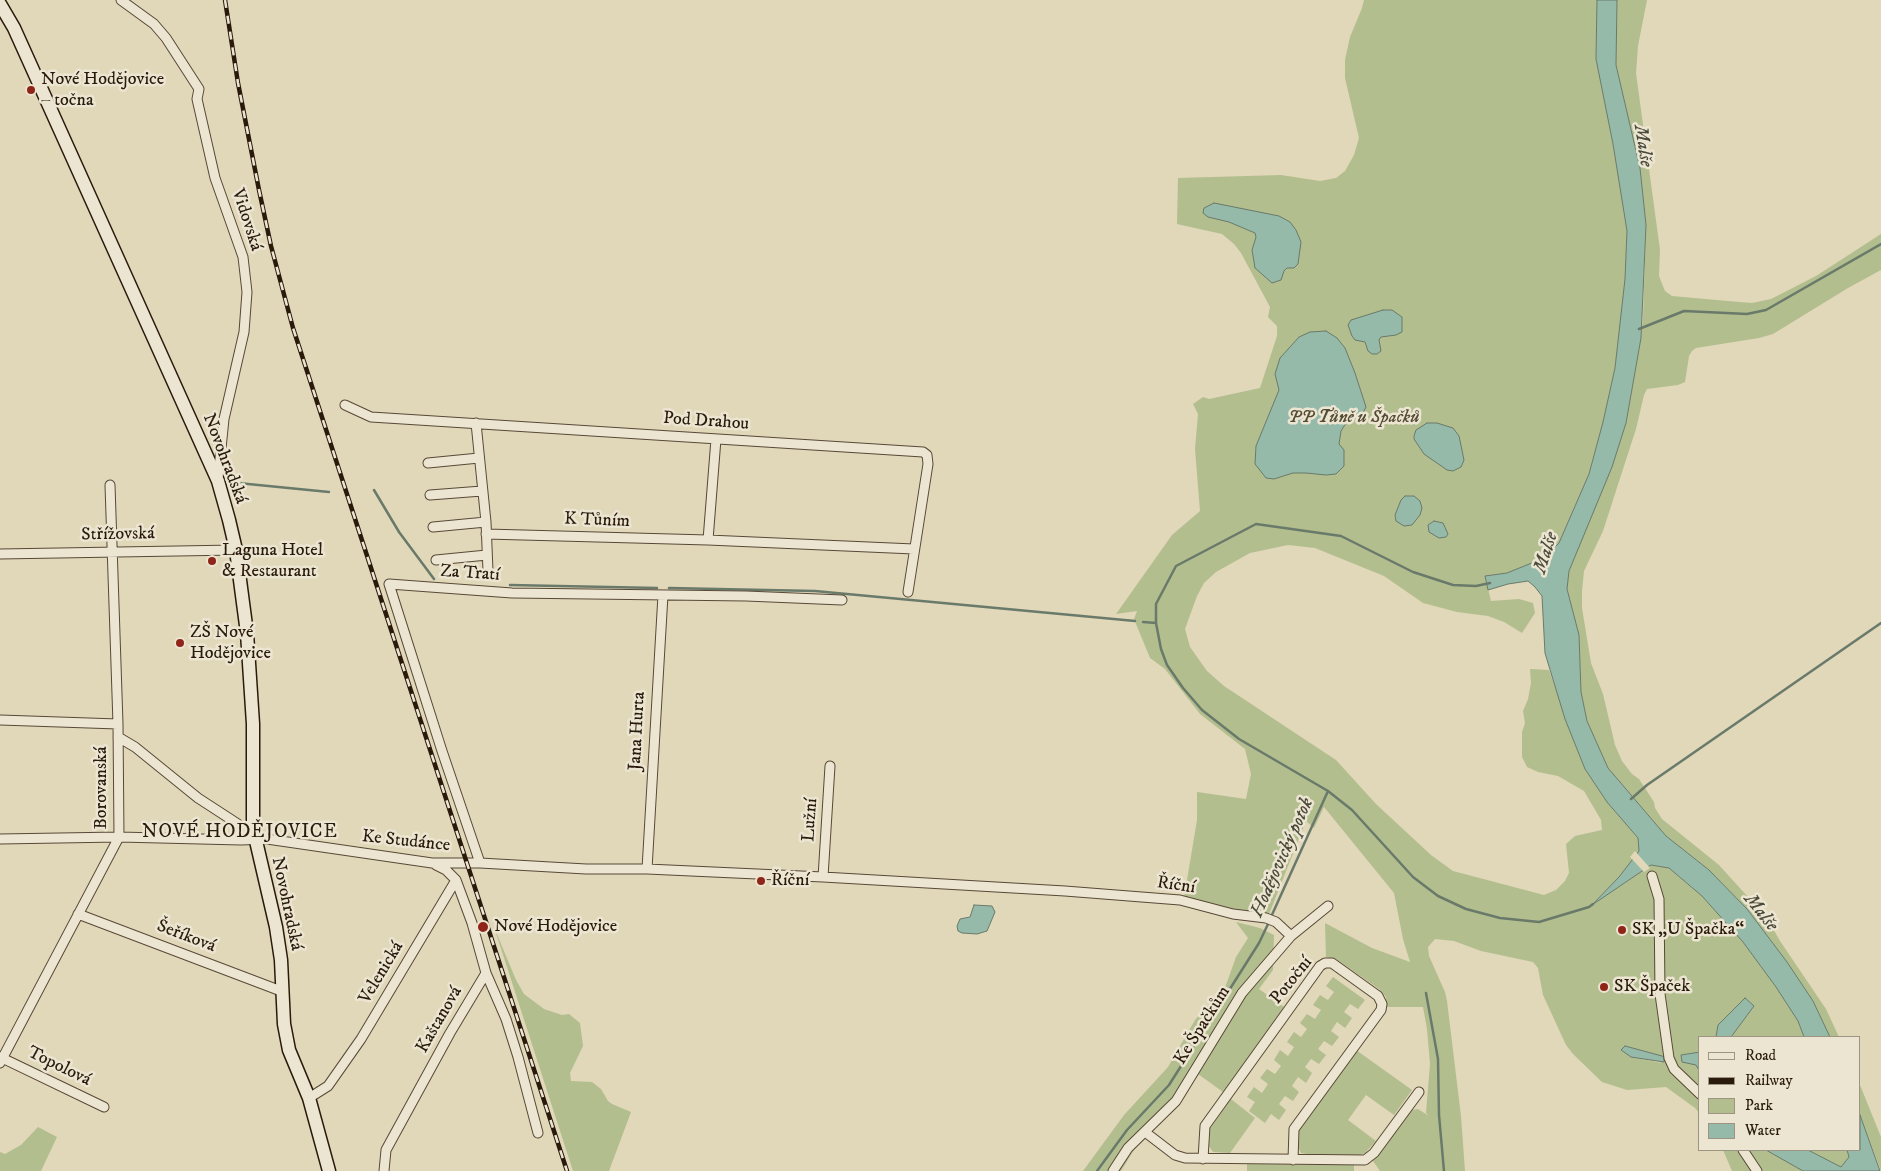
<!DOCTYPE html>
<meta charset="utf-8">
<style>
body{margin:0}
#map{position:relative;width:1881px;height:1171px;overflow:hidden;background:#e1d7b9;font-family:"IM FELL DW Pica",serif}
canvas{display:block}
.legend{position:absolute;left:1698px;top:1036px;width:162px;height:115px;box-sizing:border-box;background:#ece5d2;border:1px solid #9e9483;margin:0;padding:6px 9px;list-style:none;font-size:15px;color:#2a1a0c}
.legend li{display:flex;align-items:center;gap:10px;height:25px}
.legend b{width:25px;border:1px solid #9e9483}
</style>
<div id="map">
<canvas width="1881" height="1171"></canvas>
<ul class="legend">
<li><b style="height:6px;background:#ece5d2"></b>Road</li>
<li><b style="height:6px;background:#2a1a0c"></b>Railway</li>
<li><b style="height:14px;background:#b3be8f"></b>Park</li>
<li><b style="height:14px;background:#95baa9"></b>Water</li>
</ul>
</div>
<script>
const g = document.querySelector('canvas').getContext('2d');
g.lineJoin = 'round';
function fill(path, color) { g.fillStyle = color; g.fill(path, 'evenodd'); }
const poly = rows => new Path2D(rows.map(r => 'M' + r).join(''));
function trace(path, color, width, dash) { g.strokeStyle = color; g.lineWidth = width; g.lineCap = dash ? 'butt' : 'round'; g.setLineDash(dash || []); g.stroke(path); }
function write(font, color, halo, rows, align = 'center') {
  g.font = font + ' "IM FELL DW Pica",serif'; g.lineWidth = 5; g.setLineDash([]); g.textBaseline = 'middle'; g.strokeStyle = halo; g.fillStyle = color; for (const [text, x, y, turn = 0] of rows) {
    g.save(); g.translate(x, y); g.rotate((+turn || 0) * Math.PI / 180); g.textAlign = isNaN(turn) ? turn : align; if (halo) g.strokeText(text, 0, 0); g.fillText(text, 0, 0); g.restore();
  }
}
fill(poly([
 [1364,0,1597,0,1596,59,1613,144,1627,231,1625,279,1619,335,1615,368,1603,422,1589,474,1559,543,1544,558,1507,573,1485,576,1491,601,1519,599,1533,603,1535,613,1522,633,1504,622,1488,616,1457,612,1423,603,1384,576,1315,548,1288,545,1250,553,1216,572,1204,583,1197,596,1185,629,1190,647,1207,671,1224,686,1336,760,1376,804,1431,855,1453,871,1544,895,1556,890,1565,881,1569,873,1566,844,1575,836,1602,830,1601,820,1584,791,1558,776,1538,772,1527,767,1522,757,1522,732,1525,723,1523,711,1528,699,1531,683,1530,669,1549,670,1585,769,1607,802,1638,838,1639,851,1619,877,1594,903,1651,865,1669,868,1702,896,1743,942,1776,987,1798,1021,1804,1037,1731,1037,1754,1006,1745,998,1718,1025,1716,1037,1700,1037,1700,1052,1681,1055,1697,1065,1700,1072,1700,1114,1695,1108,1666,1087,1627,1090,1602,1082,1573,1054,1566,1045,1543,995,1538,968,1533,962,1481,951,1454,941,1435,939,1428,947,1429,956,1445,992,1447,1001,1461,1116,1465,1171,1380,1171,1373,1161,1378,1155,1411,1110,1418,1109,1429,1116,1426,1113,1430,1064,1427,1029,1423,1007,1386,1007,1386,997,1379,989,1336,959,1326,957,1325,923,1372,948,1410,962,1403,939,1394,893,1324,807,1314,828,1306,821,1269,914,1229,909,1184,898,1197,820,1197,792,1246,799,1251,774,1245,749,1200,714,1165,669,1150,658,1134,619,1137,611,1116,614,1172,535,1200,511,1195,449,1198,414,1193,404,1203,397,1209,399,1260,388,1277,336,1277,326,1268,317,1270,307,1241,253,1234,244,1222,234,1177,224,1178,178,1281,175,1320,181,1336,178,1345,171,1354,155,1359,138,1345,78,1345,60,1350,37,1362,8],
 [1625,1046,1643,1051,1662,1063,1631,1057,1621,1050],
 [1617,0,1647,0,1638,46,1636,73,1660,250,1659,276,1665,291,1672,296,1739,302,1752,303,1771,299,1816,276,1881,234,1881,270,1848,288,1773,334,1759,338,1696,348,1692,351,1689,356,1685,382,1678,385,1647,389,1644,395,1636,429,1603,531,1584,571,1582,591,1582,608,1591,663,1603,694,1615,745,1622,761,1632,774,1639,779,1654,802,1655,808,1662,819,1719,865,1767,918,1780,941,1826,1009,1839,1037,1830,1037,1813,1001,1787,962,1747,909,1709,870,1666,836,1608,768,1587,721,1581,692,1579,635,1567,589,1569,571,1626,423,1641,338,1643,318,1646,225,1640,168,1616,65],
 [1236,922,1260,928,1274,935,1273,970,1259,989,1284,1007,1223,1092,1198,1074,1134,1150,1121,1171,1083,1171,1124,1115,1168,1067,1195,1020,1226,985,1236,957,1248,938],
 [494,927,516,980,524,994,544,1009,562,1015,569,1014,580,1023,583,1046,570,1073,571,1081,592,1082,601,1089,608,1101,612,1104,631,1112,609,1171,573,1171],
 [1333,977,1365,1000,1358,1009,1350,1004,1344,1012,1352,1018,1345,1028,1337,1022,1331,1031,1339,1037,1332,1046,1324,1041,1318,1049,1326,1055,1319,1064,1311,1059,1305,1067,1312,1073,1306,1083,1298,1077,1292,1086,1299,1092,1293,1101,1285,1096,1279,1104,1286,1110,1279,1120,1271,1114,1265,1123,1249,1111,1255,1102,1247,1097,1254,1087,1262,1093,1268,1084,1260,1078,1267,1069,1275,1074,1281,1066,1274,1060,1280,1050,1288,1056,1294,1047,1287,1042,1294,1032,1301,1037,1307,1029,1300,1023,1307,1014,1315,1019,1321,1010,1313,1005,1320,995,1328,1000,1334,992,1326,986],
 [1356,1050,1412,1090,1394,1115,1366,1095,1348,1120,1376,1141,1365,1153,1359,1155,1306,1154,1301,1153,1298,1147,1299,1130],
 [1860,1085,1881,1137,1881,1171,1860,1115],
 [1231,1099,1255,1118,1230,1153,1213,1152,1209,1146,1210,1129],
 [38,1127,57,1137,41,1171,0,1171,0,1152,5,1154,21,1145],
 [1723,1150,1766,1150,1803,1171,1732,1171],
 [1808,1150,1847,1150,1849,1157,1841,1167],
 [1247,1164,1354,1165,1354,1171,1247,1171]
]), '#b3be8f');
const water = poly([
 [1597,0,1617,0,1616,65,1640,168,1646,225,1641,338,1626,423,1612,467,1569,571,1567,589,1579,635,1581,692,1587,721,1608,768,1666,836,1709,870,1747,909,1787,962,1813,1001,1830,1037,1804,1037,1798,1021,1776,987,1743,942,1702,896,1669,868,1651,865,1592,905,1619,877,1639,851,1638,838,1607,802,1585,769,1565,719,1545,653,1542,596,1535,587,1528,581,1508,584,1488,590,1485,576,1507,573,1544,558,1559,543,1589,474,1603,422,1615,368,1625,279,1627,231,1613,144,1596,59,1597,0],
 [1214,203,1279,216,1290,222,1296,230,1301,242,1298,264,1294,268,1287,268,1284,271,1281,280,1272,283,1255,268,1252,250,1256,237,1255,233,1229,222,1208,217,1203,213,1204,208,1214,203],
 [1383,310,1392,310,1402,317,1402,332,1396,335,1381,337,1379,340,1381,351,1377,354,1372,354,1368,351,1365,342,1355,340,1352,336,1348,325,1351,320,1383,310],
 [1326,331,1337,338,1345,348,1355,373,1366,407,1362,415,1351,415,1341,431,1339,444,1344,450,1344,466,1336,474,1326,475,1306,473,1293,473,1274,479,1266,478,1255,464,1256,446,1279,390,1275,374,1280,358,1299,337,1310,332,1326,331],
 [1427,423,1437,423,1453,428,1459,436,1464,460,1461,467,1453,471,1447,470,1424,454,1414,439,1414,436,1416,430,1427,423],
 [1405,496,1414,496,1420,501,1422,508,1420,515,1412,525,1404,526,1396,521,1395,515,1401,500,1405,496],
 [1434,521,1443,523,1448,534,1446,537,1439,538,1429,532,1428,525,1434,521],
 [974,905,992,906,995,912,987,931,977,934,962,933,958,931,957,926,960,919,970,917,974,905],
 [1745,998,1754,1006,1731,1037,1716,1037,1718,1025,1745,998],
 [1625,1046,1662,1056,1664,1057,1664,1062,1631,1057,1621,1050,1625,1046],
 [1700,1052,1700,1072,1696,1065,1682,1062,1681,1055,1700,1052],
 [1860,1115,1880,1171,1803,1171,1766,1150,1808,1150,1841,1167,1849,1157,1847,1150,1860,1150,1860,1115]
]);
fill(water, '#95baa9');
trace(water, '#6a7a6a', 1);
fill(poly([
 [1635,851,1650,868,1644,872,1630,857]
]), '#e1d7b9');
trace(poly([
 [1639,329,1684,311,1747,314,1766,310,1881,244],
 [238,483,329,492],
 [374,490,399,532,434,579],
 [510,585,657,588],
 [669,588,815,591,1135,621],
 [1143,622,1156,623],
 [1328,791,1239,739,1202,710,1183,688,1167,665,1161,649,1156,623,1156,604,1176,566,1256,524,1341,536,1413,572,1453,585,1476,586,1490,583],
 [1631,799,1647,785,1881,623],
 [1271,917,1328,791,1352,810,1413,877,1438,896,1466,909,1500,918,1539,922,1589,907,1593,904],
 [1426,993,1438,1059,1439,1115,1444,1171],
 [1097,1171,1127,1130,1169,1085,1259,943,1269,922]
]), '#6a7a6a', 2.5);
const street = poly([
 [121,0,154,24,166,38,199,89,197,99,215,178,243,257,247,292,244,332,224,419,218,478],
 [345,405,371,417,923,452,927,455,928,464,908,592],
 [476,423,486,522,488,571],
 [428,463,479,458],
 [430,495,482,491],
 [433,527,486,522],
 [486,534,708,540,914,549],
 [708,540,716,439],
 [0,554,236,550],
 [436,560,487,555],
 [0,720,118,724],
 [118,737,135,747,198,798,238,824],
 [0,839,119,837,241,840,267,839,432,863,480,863,586,869,647,869,823,877,1065,891,1180,900,1233,914,1266,918,1276,922,1291,936],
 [480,863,442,751,389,584,512,593,746,596,842,600],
 [647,869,663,595],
 [1652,876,1659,899,1660,994,1669,1058,1674,1069,1700,1094],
 [823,877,830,766],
 [78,914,281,991],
 [486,973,506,1019,518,1057,538,1133],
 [0,1057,104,1107],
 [0,1063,119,837,118,724,110,485],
 [309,1098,328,1086,361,1039,456,880],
 [1145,1132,1175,1155,1185,1158,1365,1160,1374,1153,1419,1092],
 [1743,1150,1757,1171],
 [1203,1159,1205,1126,1320,966,1325,963,1332,963,1378,996,1382,1004,1381,1010,1294,1129,1293,1160],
 [384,1171,386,1150,450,1033,486,973,472,923,456,880,446,870,436,865],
 [1113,1171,1128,1148,1176,1101,1242,993,1291,936,1328,906]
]);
const secondary = poly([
 [0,4,14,28,218,481,229,520,236,550,247,633,253,724,253,828,276,927,281,960,284,1024,289,1050,309,1098,329,1171]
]);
trace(street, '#584937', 11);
trace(secondary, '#2a1a0c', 15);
trace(street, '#ece5d2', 9);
trace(secondary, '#ece5d2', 12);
const rail = poly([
 [225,0,238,83,259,190,271,246,293,328,567,1171]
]);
trace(rail, '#2a1a0c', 4.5);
trace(rail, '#ece5d2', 2.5, [8]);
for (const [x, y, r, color] of [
 [31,90,5,"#8f2418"],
 [212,561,5,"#8f2418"],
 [180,643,5,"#8f2418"],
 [761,881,5,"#8f2418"],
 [483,927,6,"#8f2418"],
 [1622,930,5,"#8f2418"],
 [1604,987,5,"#8f2418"]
]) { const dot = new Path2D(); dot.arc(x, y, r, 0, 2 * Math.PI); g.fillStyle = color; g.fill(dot); trace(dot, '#ece5d2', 2); }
write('18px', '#2a1a0c', '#ece5d2', [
 ["Nové Hodějovice",41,80],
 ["– točna",41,101],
 ["Laguna Hotel",222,551],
 ["& Restaurant",222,572],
 ["ZŠ Nové",190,633],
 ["Hodějovice",190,654],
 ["Říční",771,881],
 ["Nové Hodějovice",494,927],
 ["SK „U Špačka“",1632,930],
 ["SK Špaček",1614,987]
], 'left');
write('18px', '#2a1a0c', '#ece5d2', [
 ["Vidovská",246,220,72],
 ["Pod Drahou",706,422,4],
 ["Novohradská",224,459,69],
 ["K Tůním",597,521,2],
 ["Střížovská",118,535,-1],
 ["Za Tratí",470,574,4],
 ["Jana Hurta",638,731,-87],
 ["Borovanská",102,788,-90],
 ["Lužní",811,820,-86],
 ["Ke Studánce",406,842,6],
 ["Říční",1176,886,8],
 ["Novohradská",286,904,78],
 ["Šeříková",186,937,21],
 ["Velenická",382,973,-59],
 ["Potoční",1292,981,-51],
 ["Kaštanová",440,1020,-60],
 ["Ke Špačkům",1203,1026,-58],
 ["Topolová",59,1067,26]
]);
write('italic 18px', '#534b33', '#ece5d2', [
 ["PP Tůně u Špačků",1354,418]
]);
write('italic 19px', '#4a4a3b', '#ece5d2', [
 ["Malše",1642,146,81],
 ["Malše",1547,553,-73],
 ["Hodějovický potok",1283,858,-66],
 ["Malše",1760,913,51]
]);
g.letterSpacing = '1px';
write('19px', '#2a1a0c', '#ece5d2', [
 ["NOVÉ HODĚJOVICE",240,833]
]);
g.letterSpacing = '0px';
</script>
